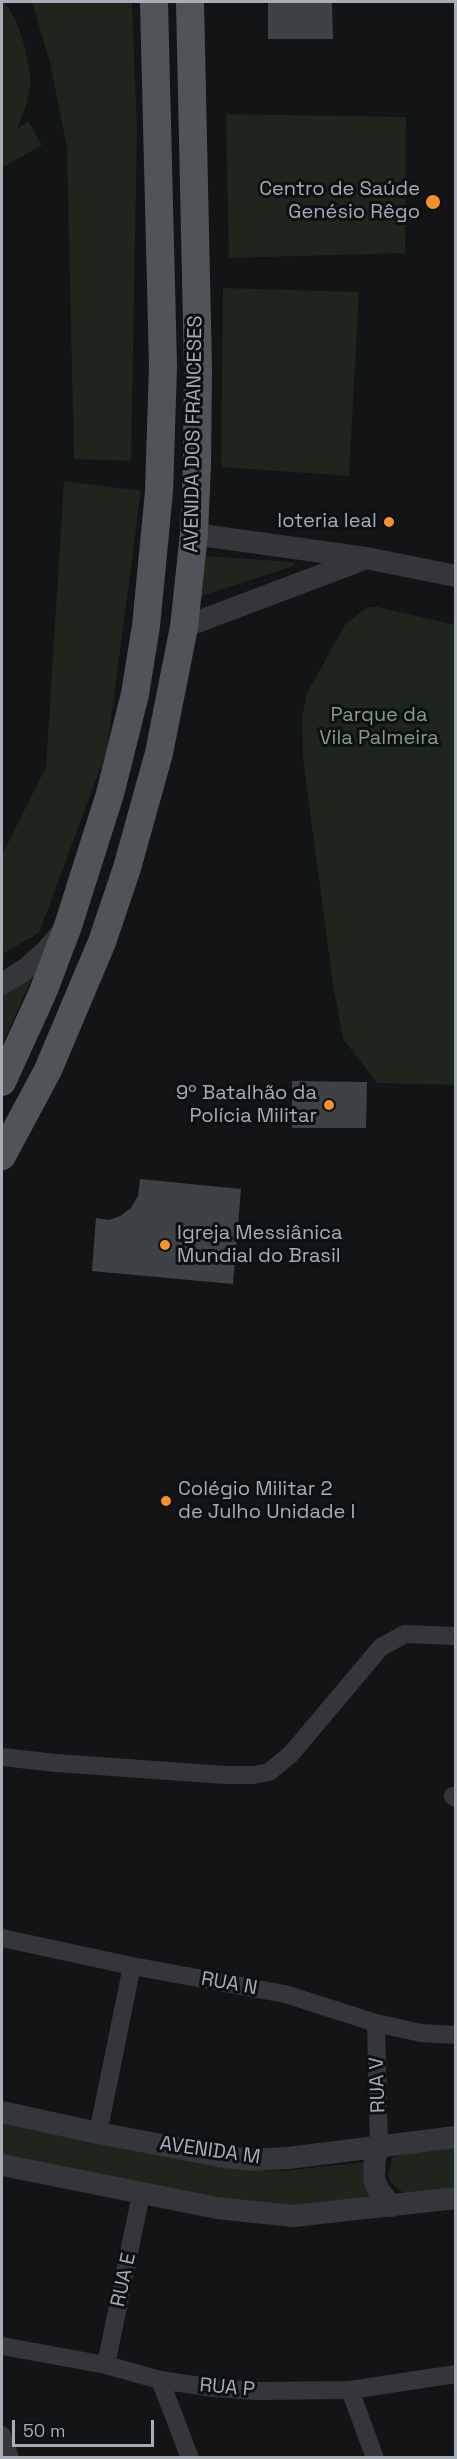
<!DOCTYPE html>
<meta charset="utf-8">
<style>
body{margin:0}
#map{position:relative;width:457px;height:2459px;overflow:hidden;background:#131415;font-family:"Space Grotesk",sans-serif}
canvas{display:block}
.frame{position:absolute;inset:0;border:3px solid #a5adb6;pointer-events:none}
.scale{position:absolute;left:12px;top:2420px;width:142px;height:27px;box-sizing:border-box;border:3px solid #a5adb6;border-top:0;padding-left:8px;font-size:18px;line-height:21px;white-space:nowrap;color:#a5adb6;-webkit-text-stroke:4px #0e0f10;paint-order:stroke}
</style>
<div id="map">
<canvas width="457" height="2459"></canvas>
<div class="frame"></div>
<div class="scale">50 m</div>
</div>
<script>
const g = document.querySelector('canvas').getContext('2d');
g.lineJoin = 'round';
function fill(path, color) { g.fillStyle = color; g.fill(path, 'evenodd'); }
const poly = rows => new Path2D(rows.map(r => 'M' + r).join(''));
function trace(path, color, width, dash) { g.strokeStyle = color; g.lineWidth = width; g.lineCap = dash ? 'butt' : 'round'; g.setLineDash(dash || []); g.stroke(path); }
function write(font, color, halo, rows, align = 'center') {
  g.font = font + ' "Space Grotesk",sans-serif'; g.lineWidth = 6; g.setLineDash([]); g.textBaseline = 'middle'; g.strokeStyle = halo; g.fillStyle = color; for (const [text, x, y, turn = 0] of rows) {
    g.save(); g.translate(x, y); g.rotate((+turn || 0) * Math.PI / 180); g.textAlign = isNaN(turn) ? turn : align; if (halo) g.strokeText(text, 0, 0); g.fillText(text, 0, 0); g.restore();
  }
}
fill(poly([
 [2,2,5,2,17,23,25,47,31,81,26,106,17,129,28,121,42,145,2,168],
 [32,2,132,2,137,131,131,461,74,459,67,147,50,63],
 [226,114,406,117,405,253,229,258],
 [223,288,359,292,349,476,221,467],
 [64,481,141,491,107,750,39,933,2,954,2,855,46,767],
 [206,556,292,562,294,566,201,596,202,559],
 [367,607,378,607,455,625,455,1085,377,1083,343,1039,333,984,303,759,302,718,306,695,345,625],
 [33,976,4,1040,2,1041,2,992],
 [2,2121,244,2170,282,2171,366,2162,375,2199,293,2208,249,2205,2,2155],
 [455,2148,455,2187,405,2194,390,2182,388,2174,392,2158,399,2155]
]), '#1d251d');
fill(poly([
 [268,2,332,2,333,39,268,39],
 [292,1081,367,1082,366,1128,292,1128],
 [140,1179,241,1189,233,1284,92,1271,96,1218,109,1220,120,1216,131,1208,138,1196]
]), '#3f4245');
trace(poly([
 [2,1757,56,1763,225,1775,253,1775,269,1772,291,1754,381,1647,405,1634,456,1636],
 [453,1796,456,1798],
 [2,1938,132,1966,285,1994,376,2023,421,2033,456,2035],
 [376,2023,379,2148],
 [98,2133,132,1966],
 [2,2346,106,2365,160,2380,214,2388,258,2391,350,2390,456,2374],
 [106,2365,141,2194],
 [160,2380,190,2458],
 [350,2390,375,2458],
 [2,2435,10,2458]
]), '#34363a', 18);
trace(poly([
 [194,534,366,558,456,576],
 [184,627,364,559],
 [2,984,27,968,44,953,61,934],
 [2,2112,98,2133,225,2157,252,2160,288,2158,456,2137],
 [379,2148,375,2157,374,2179,378,2189,391,2206],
 [2,2165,217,2208,293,2216,456,2198]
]), '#34363a', 22);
trace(poly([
 [2,1082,43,992,68,926,110,794,135,694,146,626,159,492,163,366,154,2],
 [2,1156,48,1070,102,942,127,868,159,753,184,627,194,534,197,465,198,369,190,2]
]), '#505459', 28);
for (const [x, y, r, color] of [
 [433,202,8,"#f6922b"],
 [389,522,6,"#f6922b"],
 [329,1105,6,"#f6922b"],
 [165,1245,6,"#f6922b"],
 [166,1501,6,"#f6922b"]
]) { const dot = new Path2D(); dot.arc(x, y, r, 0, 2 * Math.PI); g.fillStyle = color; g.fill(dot); trace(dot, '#0e0f10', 2); }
write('20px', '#a5adb6', '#0e0f10', [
 ["Centro de Saúde",420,190],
 ["Genésio Rêgo",420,213],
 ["loteria leal",377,522],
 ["9º Batalhão da",317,1094],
 ["Polícia Militar",317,1117],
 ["Igreja Messiânica",177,1234,"left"],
 ["Mundial do Brasil",177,1257,"left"],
 ["Colégio Militar 2",178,1490,"left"],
 ["de Julho Unidade I",178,1513,"left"]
], 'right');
write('20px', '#a5adb6', '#0e0f10', [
 ["AVENIDA DOS FRANCESES",194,434,-89],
 ["RUA N",229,1984,10],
 ["RUA V",378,2085,-92],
 ["AVENIDA M",210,2151,8],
 ["RUA E",124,2280,-78],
 ["RUA P",227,2388,5]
]);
write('20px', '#7fa27b', '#0e0f10', [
 ["Parque da",379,716],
 ["Vila Palmeira",379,739]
]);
</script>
